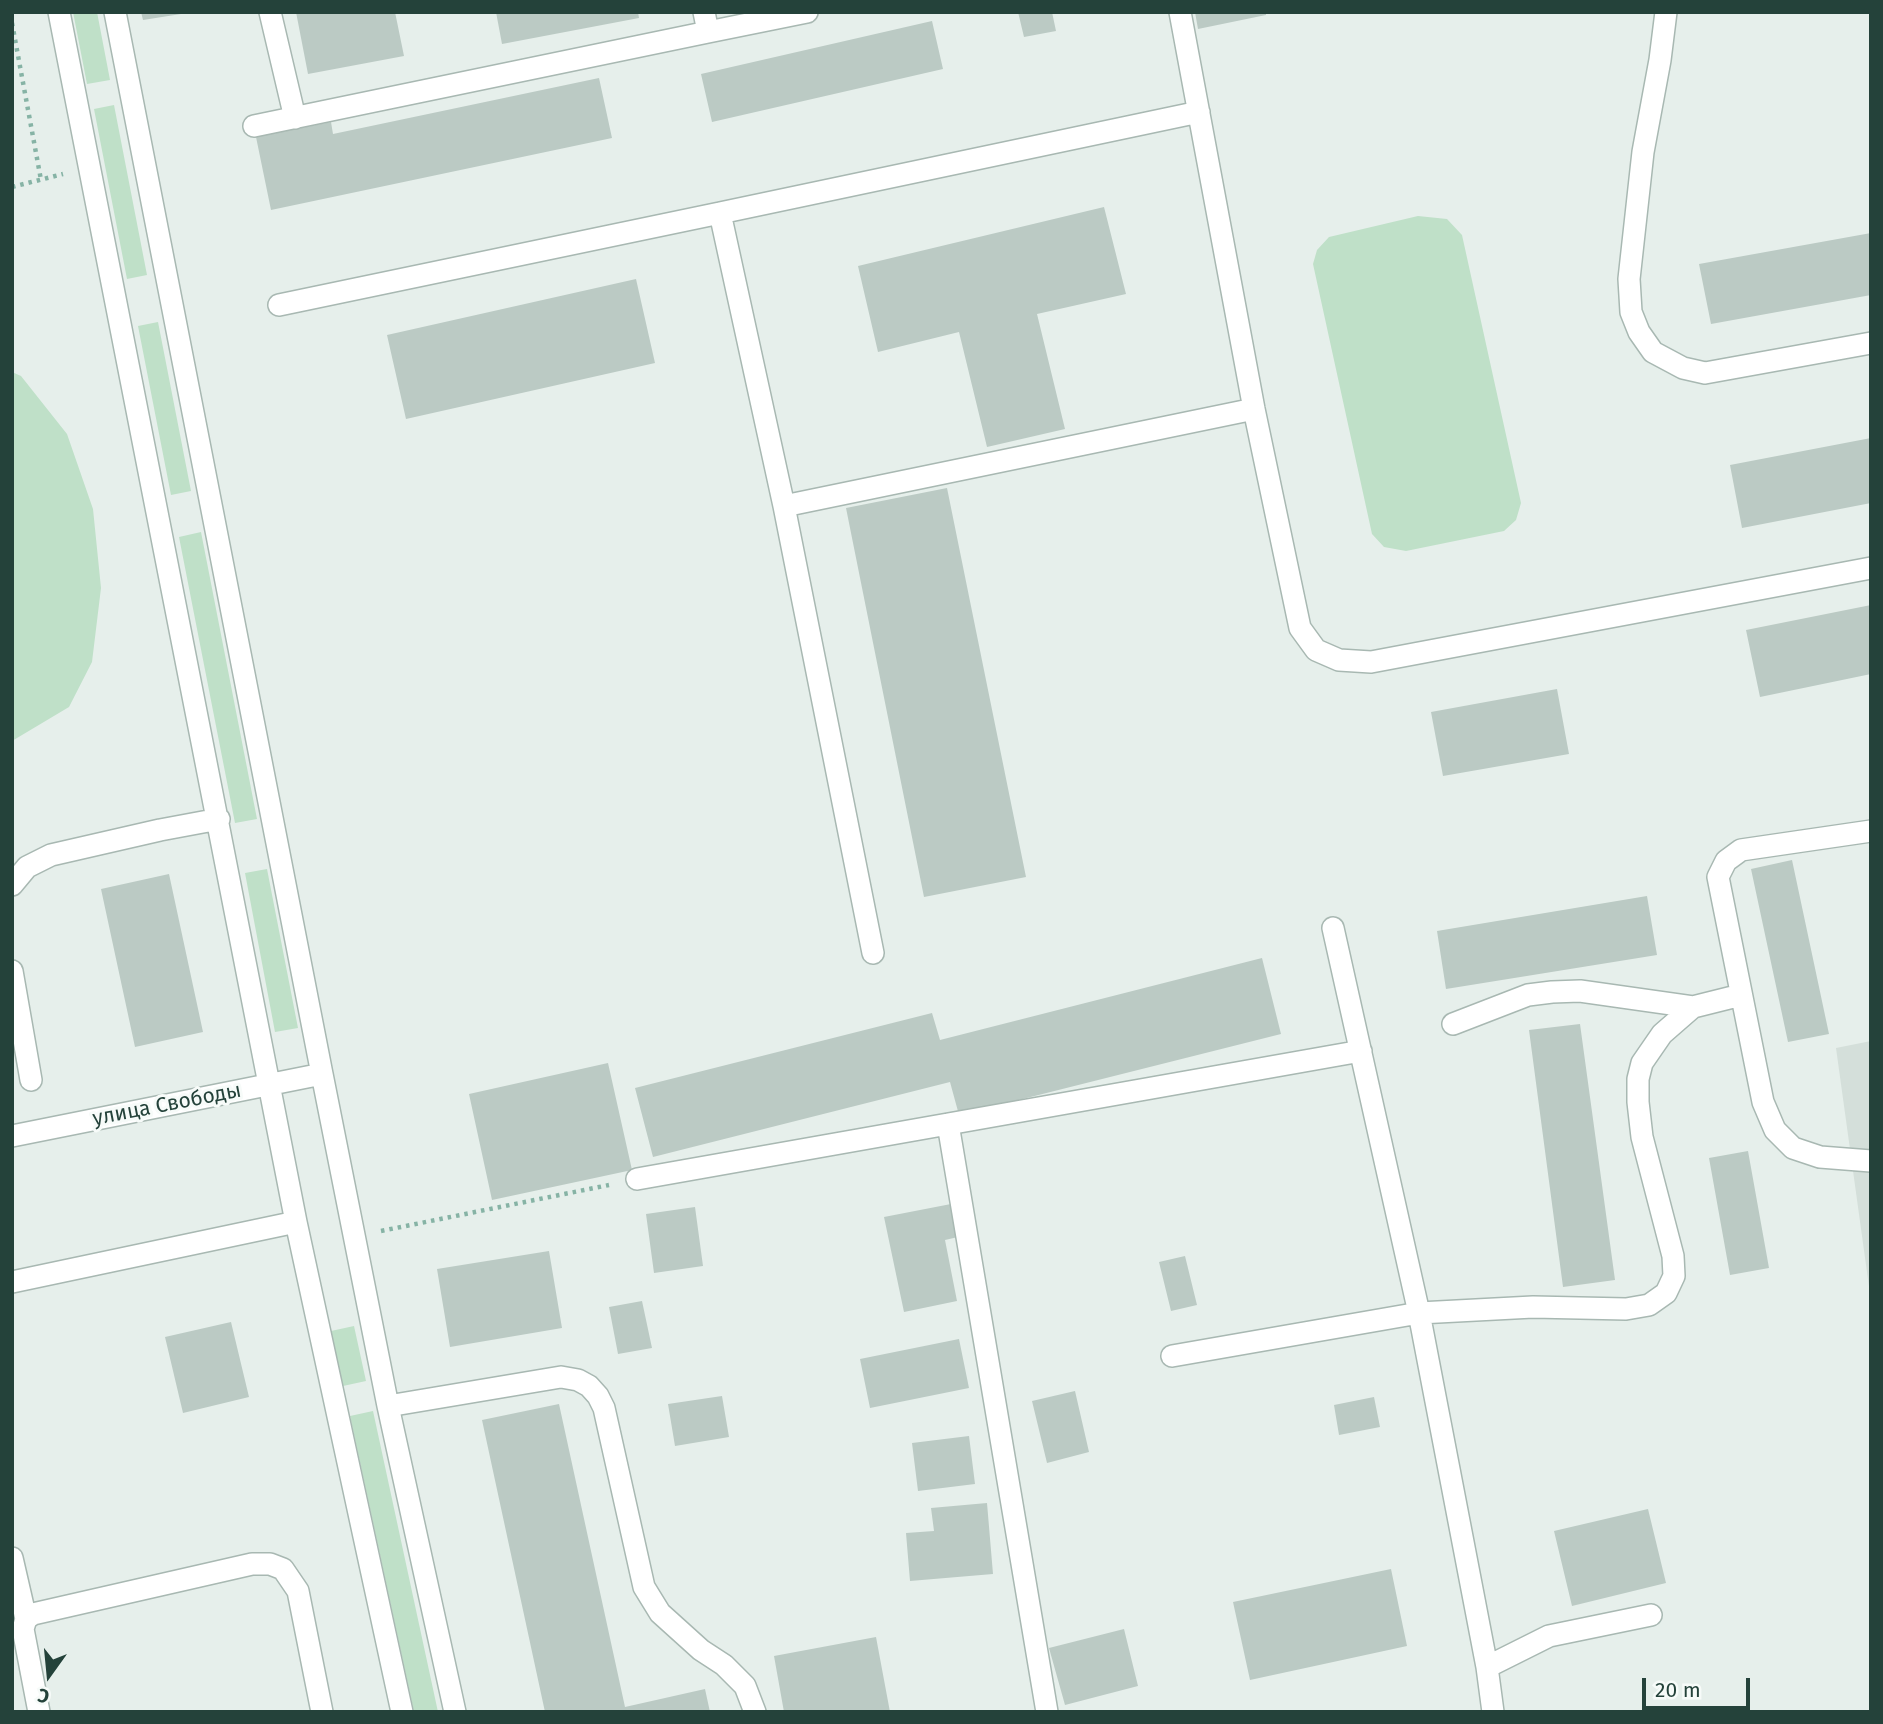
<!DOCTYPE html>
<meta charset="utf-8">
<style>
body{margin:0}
#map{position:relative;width:1883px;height:1724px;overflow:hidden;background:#e6efeb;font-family:"Fira Sans",sans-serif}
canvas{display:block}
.frame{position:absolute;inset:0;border:14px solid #24423a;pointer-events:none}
.north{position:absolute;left:14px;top:1640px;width:70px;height:70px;-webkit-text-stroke:5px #f7fbf9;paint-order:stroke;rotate:195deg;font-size:19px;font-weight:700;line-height:28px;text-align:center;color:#24423a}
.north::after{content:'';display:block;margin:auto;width:24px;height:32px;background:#24423a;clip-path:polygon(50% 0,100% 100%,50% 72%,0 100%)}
.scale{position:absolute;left:1642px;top:1678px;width:108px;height:32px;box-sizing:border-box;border:4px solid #24423a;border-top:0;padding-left:9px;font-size:21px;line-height:24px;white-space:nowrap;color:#24423a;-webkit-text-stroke:5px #f7fbf9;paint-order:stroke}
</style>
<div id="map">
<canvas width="1883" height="1724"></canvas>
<div class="frame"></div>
<div class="north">С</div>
<div class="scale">20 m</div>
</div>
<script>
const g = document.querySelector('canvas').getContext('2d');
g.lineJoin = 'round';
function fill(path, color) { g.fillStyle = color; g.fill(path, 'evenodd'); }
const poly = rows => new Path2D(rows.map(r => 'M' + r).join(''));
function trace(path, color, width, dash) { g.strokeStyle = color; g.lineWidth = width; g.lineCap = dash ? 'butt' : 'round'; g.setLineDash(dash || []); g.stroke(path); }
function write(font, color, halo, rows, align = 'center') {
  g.font = font + ' "Fira Sans",sans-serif'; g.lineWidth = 6; g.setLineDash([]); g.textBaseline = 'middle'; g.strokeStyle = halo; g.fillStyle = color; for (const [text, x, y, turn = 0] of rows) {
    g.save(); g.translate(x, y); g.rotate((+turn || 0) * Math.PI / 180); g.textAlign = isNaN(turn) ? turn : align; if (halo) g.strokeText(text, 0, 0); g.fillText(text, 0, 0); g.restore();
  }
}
fill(poly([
 [1871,1041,1871,1301,1836,1048]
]), '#d4dfda');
fill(poly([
 [73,12,97,12,110,80,87,84],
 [114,105,147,275,127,279,94,109],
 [1418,216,1447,219,1462,235,1521,503,1516,520,1504,531,1406,551,1384,547,1372,534,1313,264,1317,250,1329,237],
 [158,322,191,491,171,495,138,326],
 [12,372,21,376,67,434,93,509,101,588,92,662,69,707,12,741],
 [201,532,257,819,235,823,179,537],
 [267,869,298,1028,275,1032,245,873],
 [354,1326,366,1381,343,1386,331,1331],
 [373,1411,438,1712,414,1712,350,1416]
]), '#bfe0c8');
fill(poly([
 [141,12,181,12,181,14,143,20],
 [296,12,395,12,404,56,308,74],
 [496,12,638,12,639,18,502,44],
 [1018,12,1052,12,1056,31,1024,37],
 [1195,12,1266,12,1266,15,1198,29],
 [932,21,943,69,712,122,701,74],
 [599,78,612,138,271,210,256,137,331,122,333,134],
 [1104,207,1126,294,1037,314,1065,429,987,447,959,332,878,352,858,266],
 [1871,233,1871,295,1711,324,1699,264],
 [636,279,655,363,406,419,387,335],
 [1871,438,1871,503,1742,528,1730,465],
 [947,488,1026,877,924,897,846,508],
 [1871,605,1871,674,1760,697,1746,630],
 [1557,689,1569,754,1443,776,1431,712],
 [1792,860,1829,1034,1788,1042,1751,869],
 [169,874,203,1032,135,1047,101,889],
 [1647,896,1657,955,1446,989,1437,931],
 [1262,958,1281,1034,959,1115,950,1082,653,1157,635,1088,932,1013,940,1040],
 [1580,1024,1615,1280,1563,1287,1529,1030],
 [608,1063,632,1170,492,1200,469,1094],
 [1748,1151,1769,1268,1730,1275,1709,1158],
 [951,1204,958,1237,945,1240,957,1301,904,1312,884,1217],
 [695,1207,703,1266,654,1273,646,1214],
 [549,1251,562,1328,450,1347,437,1269],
 [1185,1256,1197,1305,1171,1311,1159,1262],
 [642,1301,652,1348,618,1354,609,1307],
 [231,1322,249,1397,183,1413,165,1337],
 [959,1339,969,1388,870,1408,860,1359],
 [1075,1391,1089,1452,1047,1463,1032,1401],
 [722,1396,729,1437,675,1446,668,1404],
 [1374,1397,1380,1427,1339,1435,1334,1405],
 [559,1404,625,1707,705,1689,710,1712,545,1712,482,1420],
 [969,1436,975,1484,918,1491,912,1443],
 [987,1503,993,1574,910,1581,906,1533,934,1531,931,1508],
 [1648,1509,1666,1583,1572,1606,1554,1531],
 [1391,1569,1407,1646,1250,1680,1233,1602],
 [1124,1629,1138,1686,1065,1705,1049,1648],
 [876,1637,890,1712,784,1712,774,1656]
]), '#bbcac4');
const minor = poly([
 [59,12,296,1222,402,1712],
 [115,12,322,1074,388,1406,455,1712],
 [270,12,295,118],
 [704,12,708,32,807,12],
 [1180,12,1254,409,1300,628,1316,650,1339,660,1371,662,1871,568],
 [1666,12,1660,60,1643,152,1629,279,1631,312,1639,332,1653,352,1683,368,1705,373,1871,343],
 [254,126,708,32],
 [720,213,1199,112],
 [279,305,720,213,784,506,1254,409],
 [784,506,873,953],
 [1871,831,1741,850,1726,861,1718,877,1763,1102,1775,1130,1793,1148,1820,1157,1871,1161],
 [12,885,27,867,51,855,160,830,219,819],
 [1333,928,1419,1313,1487,1667,1493,1712],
 [12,971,31,1080],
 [1453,1024,1528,995,1552,992,1580,991,1693,1007],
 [948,1124,1047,1712],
 [12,1136,322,1074],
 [637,1179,1361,1051],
 [12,1282,296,1222],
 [1172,1356,1419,1313,1533,1307,1626,1309,1649,1305,1666,1293,1674,1276,1673,1256,1642,1137,1638,1102,1638,1079,1642,1063,1662,1034,1693,1007,1741,995],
 [388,1406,561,1377,578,1380,589,1386,598,1396,604,1408,644,1587,660,1613,701,1650,724,1665,745,1686,755,1712],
 [12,1558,26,1619],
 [1487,1667,1549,1636,1651,1615],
 [39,1712,23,1629,26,1619,33,1614,252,1564,270,1564,283,1569,298,1591,322,1712]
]);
trace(minor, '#a8b8b2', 24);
trace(poly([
 [12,23,41,180],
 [12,187,63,174],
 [381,1231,609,1185]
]), '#86b3a5', 4.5, [3.5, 5]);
trace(minor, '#fff', 21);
write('21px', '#24423a', '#f7fbf9', [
 ["улица Свободы",167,1105,-11]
]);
</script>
